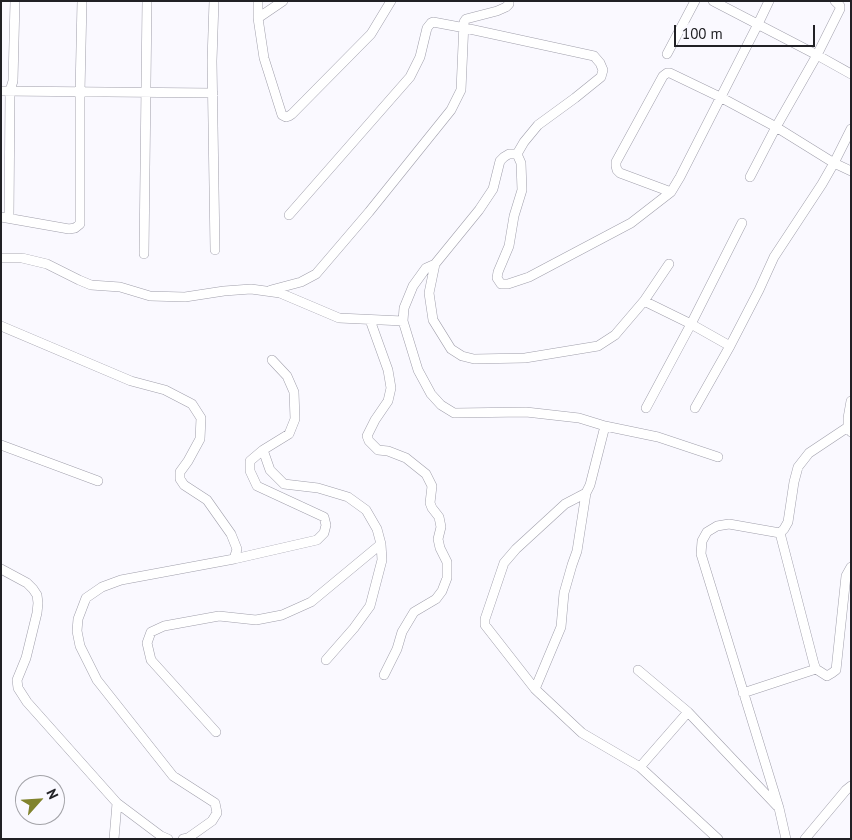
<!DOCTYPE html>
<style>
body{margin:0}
#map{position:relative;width:852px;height:840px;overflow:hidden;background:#faf9ff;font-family:"PT Sans",sans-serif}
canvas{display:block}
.frame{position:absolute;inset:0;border:2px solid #212125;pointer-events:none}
.north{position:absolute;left:15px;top:775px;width:50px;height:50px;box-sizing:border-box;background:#faf9ff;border:1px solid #a3a3a8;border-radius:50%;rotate:64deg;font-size:14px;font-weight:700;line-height:20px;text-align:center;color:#212125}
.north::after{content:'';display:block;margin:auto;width:18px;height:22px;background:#81832d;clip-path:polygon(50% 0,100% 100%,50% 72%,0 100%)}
.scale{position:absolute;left:674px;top:25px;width:141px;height:22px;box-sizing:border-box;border:2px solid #212125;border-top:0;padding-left:6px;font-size:15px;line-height:18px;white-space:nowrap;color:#212125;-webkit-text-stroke:4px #faf9ff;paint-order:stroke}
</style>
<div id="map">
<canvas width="852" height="840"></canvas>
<div class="frame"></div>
<div class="north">N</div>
<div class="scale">100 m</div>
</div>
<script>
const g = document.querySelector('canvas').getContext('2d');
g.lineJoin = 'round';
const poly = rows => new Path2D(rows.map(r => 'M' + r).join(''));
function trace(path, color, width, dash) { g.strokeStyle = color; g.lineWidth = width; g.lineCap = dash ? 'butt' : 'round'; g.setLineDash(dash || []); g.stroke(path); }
const street = poly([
 [214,1,212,61,215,250],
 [258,1,258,18,264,58,282,115,286,117,289,116,292,114,371,34,391,1],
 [713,1,817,55,851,74],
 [258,18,283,1],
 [667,54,695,1],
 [1,91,213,93],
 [750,177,776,127,817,55,840,9,840,6,835,1],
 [671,192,620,173,617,170,616,166,616,162,663,76,667,73,670,73,720,97,776,127,834,163,851,171],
 [289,215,410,77,420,57,427,28,431,23,433,22,465,28,594,56,600,63,603,70,601,77,575,98,538,125,524,142,517,154],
 [1,217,69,229,75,228,80,224,80,92,82,1],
 [9,218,10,91,13,81,15,1],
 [144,254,147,1],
 [1,258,22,258,47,264,79,280,91,285,120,287,150,296,185,297,224,291,251,289,280,293,339,318,403,321],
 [435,264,426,268,413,286,404,308,403,321,418,370,431,394,441,405,454,413,526,412,579,418,605,426,658,437,718,457],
 [669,264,644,301,615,335,598,346,525,358,474,359,462,356,451,349,433,320,429,293,435,264,479,210,493,189,500,161,504,157,509,154,517,154,521,163,522,190,514,216,509,246,498,272,497,278,501,284,508,284,529,277,631,223,671,192,680,177,758,24,769,1],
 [271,290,301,282,316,274,369,212,451,110,461,90,464,22,466,19,497,11,506,7,509,4,509,1],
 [644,301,691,324,730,346],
 [370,320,388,370,391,388,388,401,375,420,367,436,369,441,378,450,388,451,406,458,426,474,432,486,430,503,432,508,439,517,441,527,438,539,440,548,447,562,447,578,442,591,436,599,414,612,402,632,397,649,384,675],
 [1,326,131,381,165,390,192,404,201,418,200,439,188,461,180,472,180,479,184,485,207,500,231,534,237,549,234,559],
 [851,401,848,418,848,427,851,432],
 [646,408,691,324,742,223],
 [695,408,730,346,759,290,774,257,822,184,834,163,851,129],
 [605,426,590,485,586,493,565,504,516,549,504,563,485,619,485,625,535,689,582,733,640,767,718,839],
 [1,445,98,481],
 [263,450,270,470,284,484,318,488,348,497,366,510,377,529,381,544,382,560,370,606,354,628,326,660],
 [780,533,814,664,816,669,827,676,832,673,836,670,846,576,851,567],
 [1,569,27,583,33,589,37,595,38,603,37,613,26,658,17,680,18,688,27,702,117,803,161,836,168,839],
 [638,670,688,712,777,806],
 [535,689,561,627,564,593,572,565,577,551,586,493],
 [743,693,816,669],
 [216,732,151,660,147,643,151,632,164,626,219,616,256,620,282,615,311,602,381,544],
 [640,767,688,712],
 [114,839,117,803],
 [183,839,188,838,212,821,217,813,215,803,173,776,97,680,80,646,77,631,78,619,86,598,102,587,121,580,234,559,317,540,324,533,326,525,324,517,257,486,250,471,250,461,263,450,289,434,295,419,294,392,287,376,272,360],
 [786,839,779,808,701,554,702,541,707,532,717,526,729,524,780,533,784,529,788,522,794,482,798,467,809,453,848,427],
 [805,839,846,790,851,786]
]);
trace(street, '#a09fab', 10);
trace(street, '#fff', 9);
</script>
